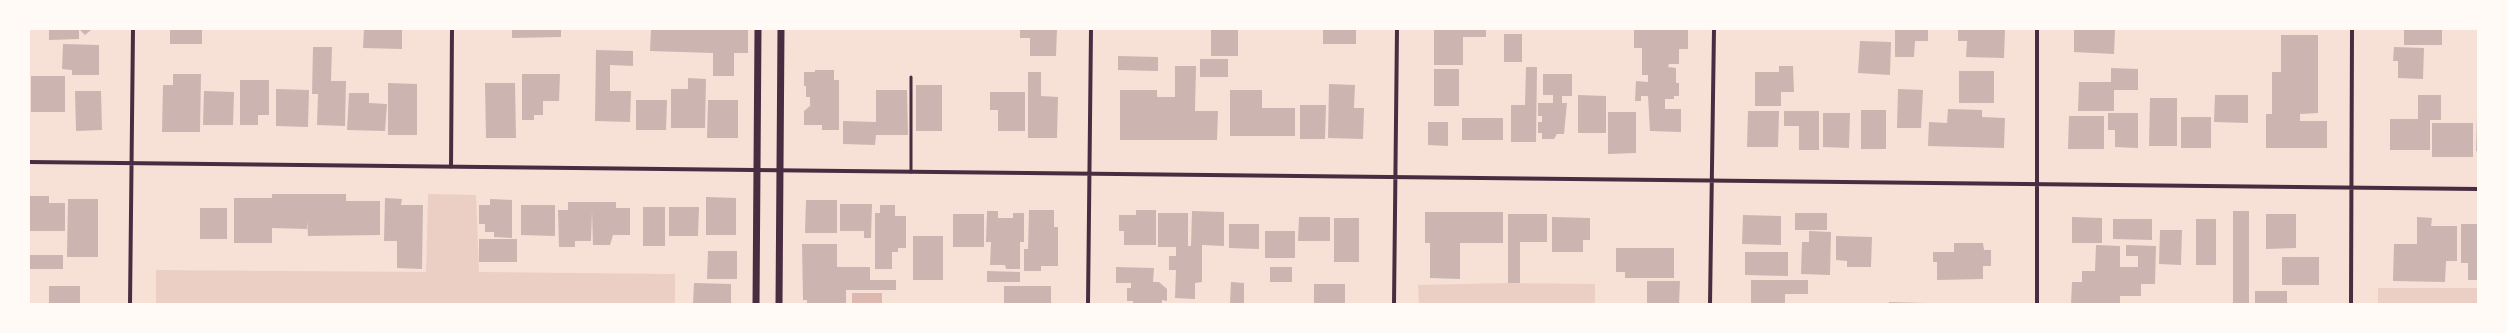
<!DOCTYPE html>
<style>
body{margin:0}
#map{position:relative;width:2507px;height:333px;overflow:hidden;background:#f7e1d7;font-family:Rubik,sans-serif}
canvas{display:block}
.frame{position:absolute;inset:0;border:30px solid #fffaf5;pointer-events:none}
</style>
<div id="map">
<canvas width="2507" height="333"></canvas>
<div class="frame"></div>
</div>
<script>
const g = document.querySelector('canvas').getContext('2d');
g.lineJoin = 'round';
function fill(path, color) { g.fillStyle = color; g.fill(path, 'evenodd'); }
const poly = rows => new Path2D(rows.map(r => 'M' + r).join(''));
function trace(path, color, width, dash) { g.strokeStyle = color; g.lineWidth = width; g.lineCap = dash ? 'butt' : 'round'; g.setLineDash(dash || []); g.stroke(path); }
fill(poly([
 [428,194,476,195,479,272,675,274,675,304,156,304,156,270,426,272],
 [1508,283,1595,284,1595,304,1419,304,1418,285],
 [2378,288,2478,288,2478,304,2378,304]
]), '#ebcfc5');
fill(poly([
 [852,293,882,293,882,304,852,304]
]), '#dcb8b0');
fill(poly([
 [49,29,79,29,79,39,49,40],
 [79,29,92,29,85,35],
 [170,29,202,29,202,44,170,44],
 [364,29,402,29,402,49,363,48],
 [512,29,561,29,561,37,512,38],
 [651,29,748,29,748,53,734,53,734,76,713,76,713,53,650,51],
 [1020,29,1057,29,1056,56,1030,56,1030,38,1020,38],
 [1211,29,1238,29,1238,56,1211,56],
 [1323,29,1356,29,1356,44,1323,44],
 [1434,29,1486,29,1486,37,1463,37,1463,65,1434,65],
 [1634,29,1688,29,1688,49,1679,49,1679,64,1669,64,1668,67,1676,68,1676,83,1679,83,1679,96,1674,96,1674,99,1665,99,1665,109,1681,109,1681,132,1650,131,1648,96,1641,96,1641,101,1635,101,1636,81,1648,82,1648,75,1642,75,1642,48,1634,48],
 [1895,29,1928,29,1928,41,1915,41,1914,57,1895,57],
 [1958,29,2005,29,2004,58,1966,57,1967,41,1958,41],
 [2074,29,2115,29,2114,54,2074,52],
 [2404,29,2442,29,2442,45,2404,45],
 [1504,34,1522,34,1522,62,1504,62],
 [2281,35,2318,35,2318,113,2300,114,2300,121,2327,121,2327,148,2266,148,2266,114,2272,114,2272,72,2281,72],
 [1860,41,1891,42,1890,75,1858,73],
 [63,44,99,45,99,75,72,75,72,70,62,69],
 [313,47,332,47,331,81,346,81,345,126,317,125,318,94,312,94],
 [2394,47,2424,48,2423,79,2398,78,2398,61,2393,61],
 [596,50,633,51,633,66,610,65,610,91,631,91,630,122,595,121],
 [1118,56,1158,57,1158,71,1118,70],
 [1200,59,1228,59,1228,77,1200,77],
 [1175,66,1196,66,1195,111,1218,111,1217,140,1120,140,1120,90,1157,90,1157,97,1175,97],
 [1779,66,1793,66,1794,92,1781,92,1781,106,1755,106,1755,72,1779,72],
 [1526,67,1537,67,1536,142,1511,142,1511,105,1525,105],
 [2111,68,2138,69,2138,90,2114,90,2114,111,2078,111,2079,82,2111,82],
 [1434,69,1459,69,1459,106,1434,106],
 [815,70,834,70,834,80,839,80,839,130,822,130,822,125,804,125,804,111,810,106,810,97,806,97,806,86,804,86,804,72,815,72],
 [1959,71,1994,71,1994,103,1959,103],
 [1028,72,1041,72,1041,96,1058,97,1057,138,1028,138],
 [173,74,201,74,200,132,162,132,163,85,173,85],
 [522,74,560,74,559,101,543,101,543,115,534,115,534,120,522,120],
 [1543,74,1572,74,1572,96,1562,96,1562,103,1567,103,1564,134,1557,134,1554,139,1542,139,1542,133,1538,133,1538,122,1542,122,1542,116,1538,116,1538,103,1553,103,1553,95,1543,95],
 [31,76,65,76,65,112,31,112],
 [688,78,706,79,705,128,671,128,671,89,688,89],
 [240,80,269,80,269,115,258,115,258,125,240,125],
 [388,83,417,84,417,135,388,135],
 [485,83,515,83,516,138,486,138],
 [1329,84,1355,85,1354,108,1364,108,1363,139,1328,138],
 [916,85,942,85,942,131,916,131],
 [276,89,309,90,308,127,276,126],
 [1898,89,1923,90,1921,128,1897,128],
 [876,90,907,90,908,135,876,135,875,145,843,144,843,121,876,122],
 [1230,90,1262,90,1262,108,1295,108,1295,136,1230,136],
 [75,91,101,91,102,130,76,131],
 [204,91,234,92,233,125,203,125],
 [990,92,1025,92,1025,131,998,131,998,110,990,110],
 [349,93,369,93,369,103,387,104,385,131,347,130],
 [1578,95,1606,96,1606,133,1578,133],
 [2215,95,2248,95,2248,123,2214,122],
 [2418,95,2441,95,2441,120,2430,120,2430,150,2390,150,2390,119,2418,119],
 [2150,98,2177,98,2177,146,2149,146],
 [636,100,667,100,666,130,636,130],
 [708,100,738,100,738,138,707,138],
 [1300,105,1326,105,1325,139,1300,139],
 [1948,109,1982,110,1982,117,2005,118,2004,148,1928,146,1929,122,1947,123],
 [1861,110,1886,110,1886,149,1861,149],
 [1748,111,1779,111,1778,147,1747,147],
 [1784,111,1819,111,1819,150,1799,150,1799,126,1784,126],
 [1608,112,1636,112,1636,153,1608,154],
 [1823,113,1850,113,1849,148,1823,147],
 [2108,113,2138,113,2138,148,2115,147,2115,130,2108,130],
 [2069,116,2104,116,2104,149,2068,149],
 [2181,117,2211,117,2211,148,2181,148],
 [2477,117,2478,117,2478,151,2476,151],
 [1462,118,1503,118,1503,140,1462,140],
 [1428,122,1448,122,1448,146,1428,145],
 [2432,123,2473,123,2473,157,2432,157],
 [272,194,346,194,346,201,380,201,380,235,308,236,307,219,307,229,272,228,272,243,234,243,234,198,272,198],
 [29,196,49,196,49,203,65,203,65,231,29,231],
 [706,197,736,198,736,235,706,235],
 [385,198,402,199,401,205,423,205,422,269,397,268,397,241,384,241],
 [68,199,98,199,98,257,67,257],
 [490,199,512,200,512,238,494,237,494,232,485,232,485,224,479,224,479,205,490,205],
 [806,200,837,200,837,233,805,233],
 [568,202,616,202,616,208,630,208,630,235,613,235,610,245,593,245,592,211,591,241,575,241,575,247,559,247,558,210,568,210],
 [840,204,872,204,871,238,864,238,864,231,840,231],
 [521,205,555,205,555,236,521,235],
 [880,205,895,205,895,216,906,216,906,248,898,248,898,252,892,252,892,269,875,269,875,213,880,213],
 [643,207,665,207,665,246,643,246],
 [669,207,699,207,698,236,669,236],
 [200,208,227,208,227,239,200,239],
 [1029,210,1054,210,1054,227,1058,227,1058,266,1041,266,1041,271,1024,271,1024,249,1028,249],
 [1136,210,1156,210,1156,245,1124,245,1124,231,1119,231,1119,215,1136,215],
 [987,211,998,211,998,218,1013,218,1013,213,1024,213,1024,242,1020,242,1020,269,1006,269,1005,265,990,265,991,242,986,242],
 [1192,211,1224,212,1224,246,1202,245,1202,282,1195,283,1195,299,1175,298,1176,270,1169,270,1169,256,1176,256,1176,247,1158,247,1158,213,1188,213,1188,246,1191,246],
 [2233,211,2249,211,2249,304,2233,304],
 [1425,212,1503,212,1503,243,1460,243,1460,279,1430,278,1430,243,1425,243],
 [1795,213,1827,213,1827,230,1795,230],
 [953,214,984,214,984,247,953,247],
 [1508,214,1547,214,1547,242,1520,242,1520,283,1508,283],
 [2266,214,2296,214,2296,248,2266,249],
 [1743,215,1781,216,1781,245,1742,244],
 [1299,217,1330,217,1330,241,1298,241],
 [1552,217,1590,218,1590,240,1583,240,1583,252,1552,252],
 [2072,217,2102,218,2102,243,2072,243],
 [2417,217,2432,218,2431,226,2457,226,2457,261,2446,261,2445,282,2393,281,2394,244,2417,244],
 [1334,218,1359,218,1359,262,1334,262],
 [2113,219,2152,219,2152,240,2113,239],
 [2196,219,2216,219,2216,265,2196,265],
 [1229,224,1259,224,1259,249,1229,248],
 [2461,224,2478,224,2478,280,2468,280,2468,263,2461,263],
 [2160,230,2182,230,2181,265,2159,264],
 [1265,231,1295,231,1295,258,1265,258],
 [1809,231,1831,232,1830,275,1801,274,1802,242,1809,242],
 [913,236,943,236,943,280,913,280],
 [1836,236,1872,237,1871,267,1847,267,1847,261,1836,260],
 [479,239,517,239,517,262,479,262],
 [1954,243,1983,243,1984,250,1991,250,1991,266,1983,266,1983,279,1937,280,1937,262,1933,262,1933,252,1954,252],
 [802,244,837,244,837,267,870,267,870,280,896,280,896,290,846,290,846,304,807,304,807,300,803,300],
 [2096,245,2120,246,2120,267,2138,267,2138,256,2126,256,2126,245,2156,246,2155,284,2141,284,2141,296,2120,296,2120,304,2071,304,2072,282,2082,282,2082,271,2095,271],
 [1616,248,1674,248,1674,278,1625,278,1625,272,1616,272],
 [708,251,737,251,737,279,707,279],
 [1745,252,1788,252,1788,276,1745,275],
 [29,255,63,255,63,269,29,269],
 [2282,257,2319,257,2319,285,2282,285],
 [1116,267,1154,268,1153,282,1159,282,1167,289,1167,301,1162,300,1162,304,1133,304,1133,301,1127,301,1127,288,1131,288,1131,283,1116,283],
 [1270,267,1292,267,1292,282,1270,282],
 [987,271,1020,272,1020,282,987,282],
 [1751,280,1808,280,1808,294,1785,294,1785,304,1751,304],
 [1647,281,1680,281,1679,304,1647,304],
 [1231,282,1244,283,1244,304,1230,304],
 [694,283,731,284,731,304,693,304],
 [1314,284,1345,284,1345,304,1314,304],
 [49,286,80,286,80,304,49,304],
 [1004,286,1051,286,1051,304,1004,304],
 [2255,291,2287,291,2287,304,2255,304],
 [1889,302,1927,303,1927,304,1889,304]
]), '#ccb4b1');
trace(poly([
 [911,77,911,172]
]), '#4a2c40', 3);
trace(poly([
 [29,162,2478,189],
 [451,167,452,29],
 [130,304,133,29],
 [1088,304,1091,29],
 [1394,304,1397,29],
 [1710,304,1714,29],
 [2037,304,2037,29],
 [2351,304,2352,29]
]), '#4a2c40', 4);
trace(poly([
 [756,304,758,29],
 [779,304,781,29]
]), '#4a2c40', 7);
</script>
